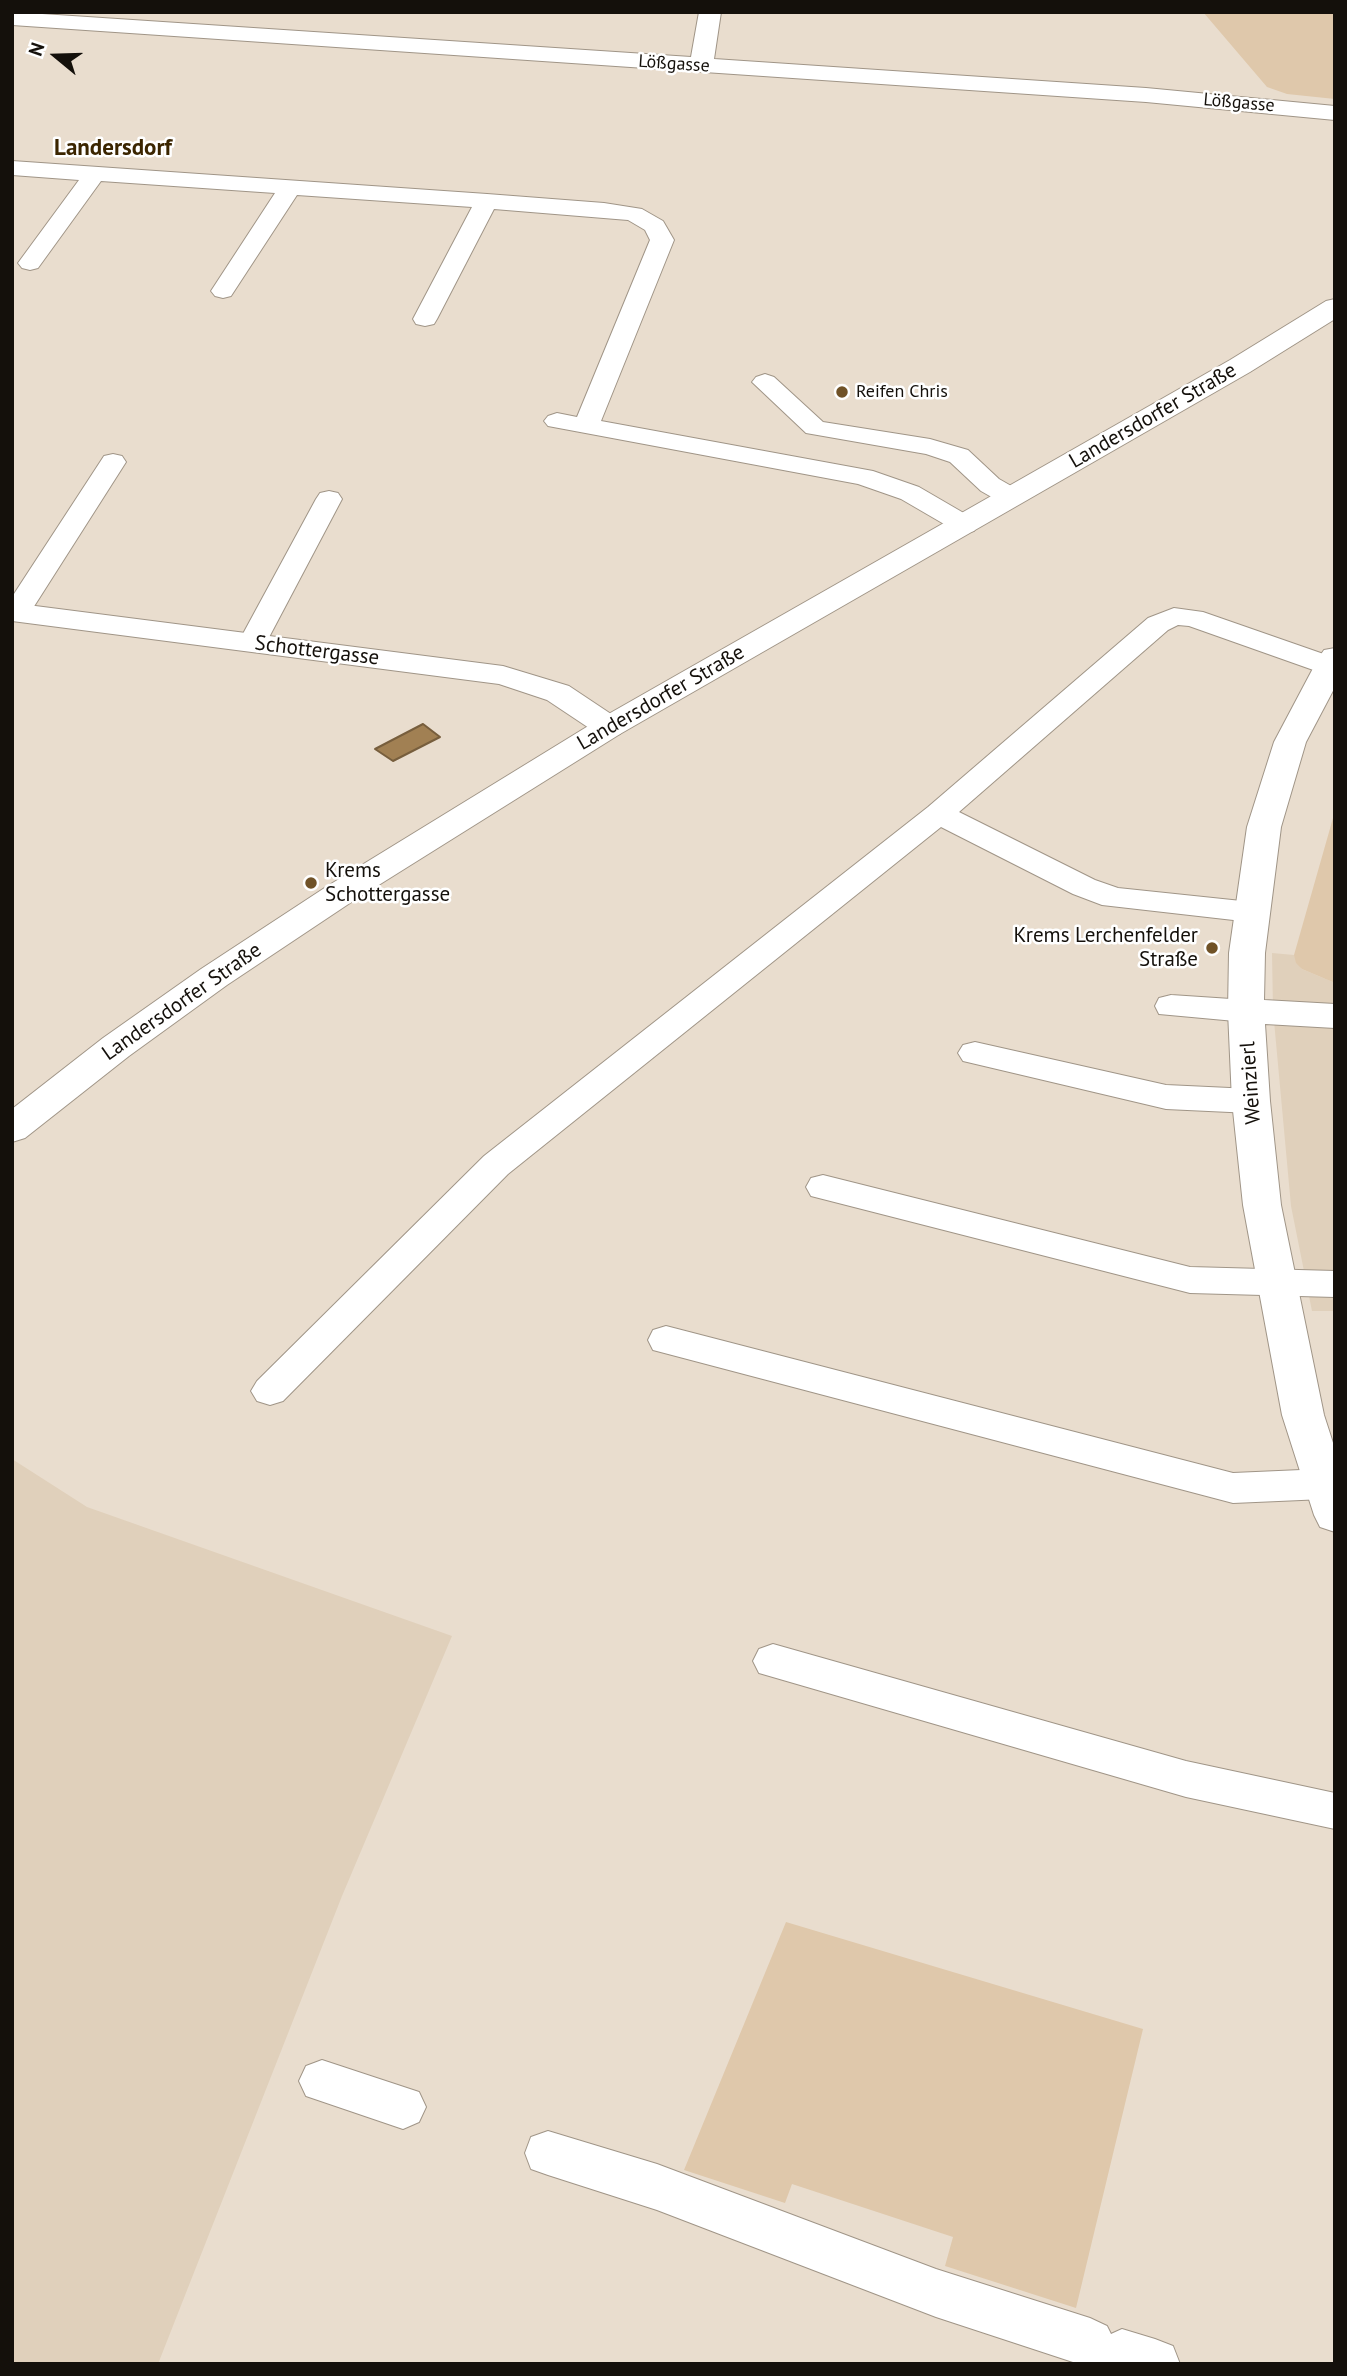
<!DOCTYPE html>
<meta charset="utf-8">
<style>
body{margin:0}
#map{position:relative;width:1347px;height:2376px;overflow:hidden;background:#e9ddce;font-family:"PT Sans",sans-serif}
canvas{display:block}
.frame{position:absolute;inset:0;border:14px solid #14100b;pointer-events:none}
.north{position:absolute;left:21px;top:21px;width:70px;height:70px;-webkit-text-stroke:5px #fff;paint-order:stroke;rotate:289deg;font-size:19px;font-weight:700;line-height:28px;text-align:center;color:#14100b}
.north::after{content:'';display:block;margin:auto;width:24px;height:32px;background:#14100b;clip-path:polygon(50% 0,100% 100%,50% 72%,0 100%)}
</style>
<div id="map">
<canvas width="1347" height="2376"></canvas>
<div class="frame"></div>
<div class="north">N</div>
</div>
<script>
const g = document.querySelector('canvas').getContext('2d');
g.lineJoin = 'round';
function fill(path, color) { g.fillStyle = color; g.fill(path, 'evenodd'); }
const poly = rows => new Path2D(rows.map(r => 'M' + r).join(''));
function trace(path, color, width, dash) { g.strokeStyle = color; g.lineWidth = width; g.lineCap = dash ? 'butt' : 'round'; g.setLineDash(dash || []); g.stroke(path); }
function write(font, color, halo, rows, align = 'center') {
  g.font = font + ' "PT Sans",sans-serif'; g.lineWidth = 5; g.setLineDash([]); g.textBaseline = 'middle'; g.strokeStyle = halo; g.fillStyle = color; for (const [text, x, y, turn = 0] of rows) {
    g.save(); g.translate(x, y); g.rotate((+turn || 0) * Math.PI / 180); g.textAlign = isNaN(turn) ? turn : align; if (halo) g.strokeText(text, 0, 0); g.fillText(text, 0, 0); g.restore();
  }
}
fill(poly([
 [1272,953,1294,955,1302,969,1335,983,1335,1311,1312,1311,1291,1206,1273,1010],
 [12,1459,87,1507,452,1636,342,1896,158,2364,12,2364]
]), '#e0d0bb');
fill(poly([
 [1203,12,1335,12,1335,99,1287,94,1267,87],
 [1335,811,1335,983,1302,969,1296,963,1294,955],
 [786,1922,1143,2029,1076,2308,945,2266,953,2237,792,2184,785,2203,684,2170]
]), '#dfc8ab');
const water = poly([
 [423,724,440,737,393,761,375,749,423,724]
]);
fill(water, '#a18053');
trace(water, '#775e3d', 2);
const lane = poly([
 [12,161,487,194,604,203,642,209,663,221,674,240,601,421,873,471,919,487,974,519,978,525,974,531,965,533,956,531,901,499,858,484,548,426,544,421,548,416,557,413,577,417,650,240,645,230,628,220,494,209,437,319,434,324,425,326,416,324,413,319,472,207,297,195,231,296,223,298,215,296,211,291,275,193,101,181,38,268,30,270,22,268,18,263,79,180,12,175,12,161],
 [765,374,774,377,823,422,930,439,968,450,999,479,1020,491,1024,497,1020,503,1011,505,1002,503,981,491,950,462,926,454,806,433,752,382,756,377,765,374],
 [113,454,122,456,126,462,26,619,12,620,12,597,104,456,113,454],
 [329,491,338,493,342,499,266,643,262,649,252,651,242,649,238,643,316,499,320,493,329,491],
 [1174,608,1203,612,1335,658,1335,673,1319,672,1189,626,1178,625,1168,630,959,812,1095,880,1118,888,1251,902,1262,905,1267,912,1262,919,1251,922,1102,905,1073,894,941,827,508,1174,283,1401,270,1405,257,1401,251,1391,257,1381,484,1156,928,807,1148,618,1174,608],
 [1171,995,1246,1000,1258,1003,1262,1011,1258,1019,1246,1022,1159,1014,1155,1006,1159,998,1171,995],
 [975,1042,1166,1085,1251,1089,1263,1093,1268,1101,1263,1109,1251,1113,1166,1109,963,1061,958,1053,963,1045,975,1042],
 [823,1175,1190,1267,1335,1271,1335,1297,1190,1293,811,1196,806,1187,811,1178,823,1175],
 [666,1326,1233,1473,1324,1469,1335,1472,1335,1496,1324,1499,1233,1503,653,1350,648,1340,653,1330,666,1326],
 [773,1644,1186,1761,1335,1793,1335,1829,1186,1797,759,1673,753,1661,759,1649,773,1644],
 [322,2060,419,2092,426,2107,419,2122,403,2129,306,2096,299,2081,306,2066,322,2060],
 [548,2131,657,2164,936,2269,1090,2318,1107,2326,1111,2334,1122,2329,1155,2339,1173,2346,1180,2364,1079,2364,936,2317,657,2210,548,2175,531,2169,525,2153,531,2137,548,2131]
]);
const street = poly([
 [12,12,691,57,699,12,721,12,714,59,1146,88,1335,106,1335,120,1146,102,12,25,12,12],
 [12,603,503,666,569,686,620,720,625,727,620,734,609,737,598,734,547,700,499,684,12,621,12,603],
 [1335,648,1335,687,1306,742,1281,827,1265,953,1264,1000,1335,1004,1335,1028,1265,1024,1270,1101,1281,1205,1324,1415,1335,1449,1335,1532,1320,1527,1314,1515,1282,1415,1243,1205,1232,1101,1228,1011,1229,953,1247,827,1274,742,1319,657,1324,650,1335,648]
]);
const secondary = poly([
 [1335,299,1335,319,1250,372,620,734,350,903,227,985,129,1056,25,1138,12,1142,12,1109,103,1038,201,969,326,887,598,720,1230,360,1326,301,1335,299]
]);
trace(lane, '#a09587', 2);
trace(street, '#a09587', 2);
trace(secondary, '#a09587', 2);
fill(lane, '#fff');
fill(street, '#fff');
fill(secondary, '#fff');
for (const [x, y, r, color] of [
 [842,392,7,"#705227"],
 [311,883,7,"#705227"],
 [1212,948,7,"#705227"]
]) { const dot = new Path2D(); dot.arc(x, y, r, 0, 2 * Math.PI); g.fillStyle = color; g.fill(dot); trace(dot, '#fff', 2.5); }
write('18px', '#14100b', '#fff', [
 ["Lößgasse",674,64,4],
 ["Lößgasse",1239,103,5]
]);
write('18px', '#14100b', '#fff', [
 ["Reifen Chris",856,392]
], 'left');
write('21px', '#14100b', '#fff', [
 ["Landersdorfer Straße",1153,416,-30],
 ["Schottergasse",317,651,7],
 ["Landersdorfer Straße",661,698,-30],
 ["Landersdorfer Straße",182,1002,-35],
 ["Weinzierl",1251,1083,-94]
]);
write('21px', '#14100b', '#fff', [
 ["Krems",325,871],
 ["Schottergasse",325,895],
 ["Krems Lerchenfelder",1198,936,"right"],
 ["Straße",1198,960,"right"]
], 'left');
write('bold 23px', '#3b2500', '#fff', [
 ["Landersdorf",113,148]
]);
</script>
